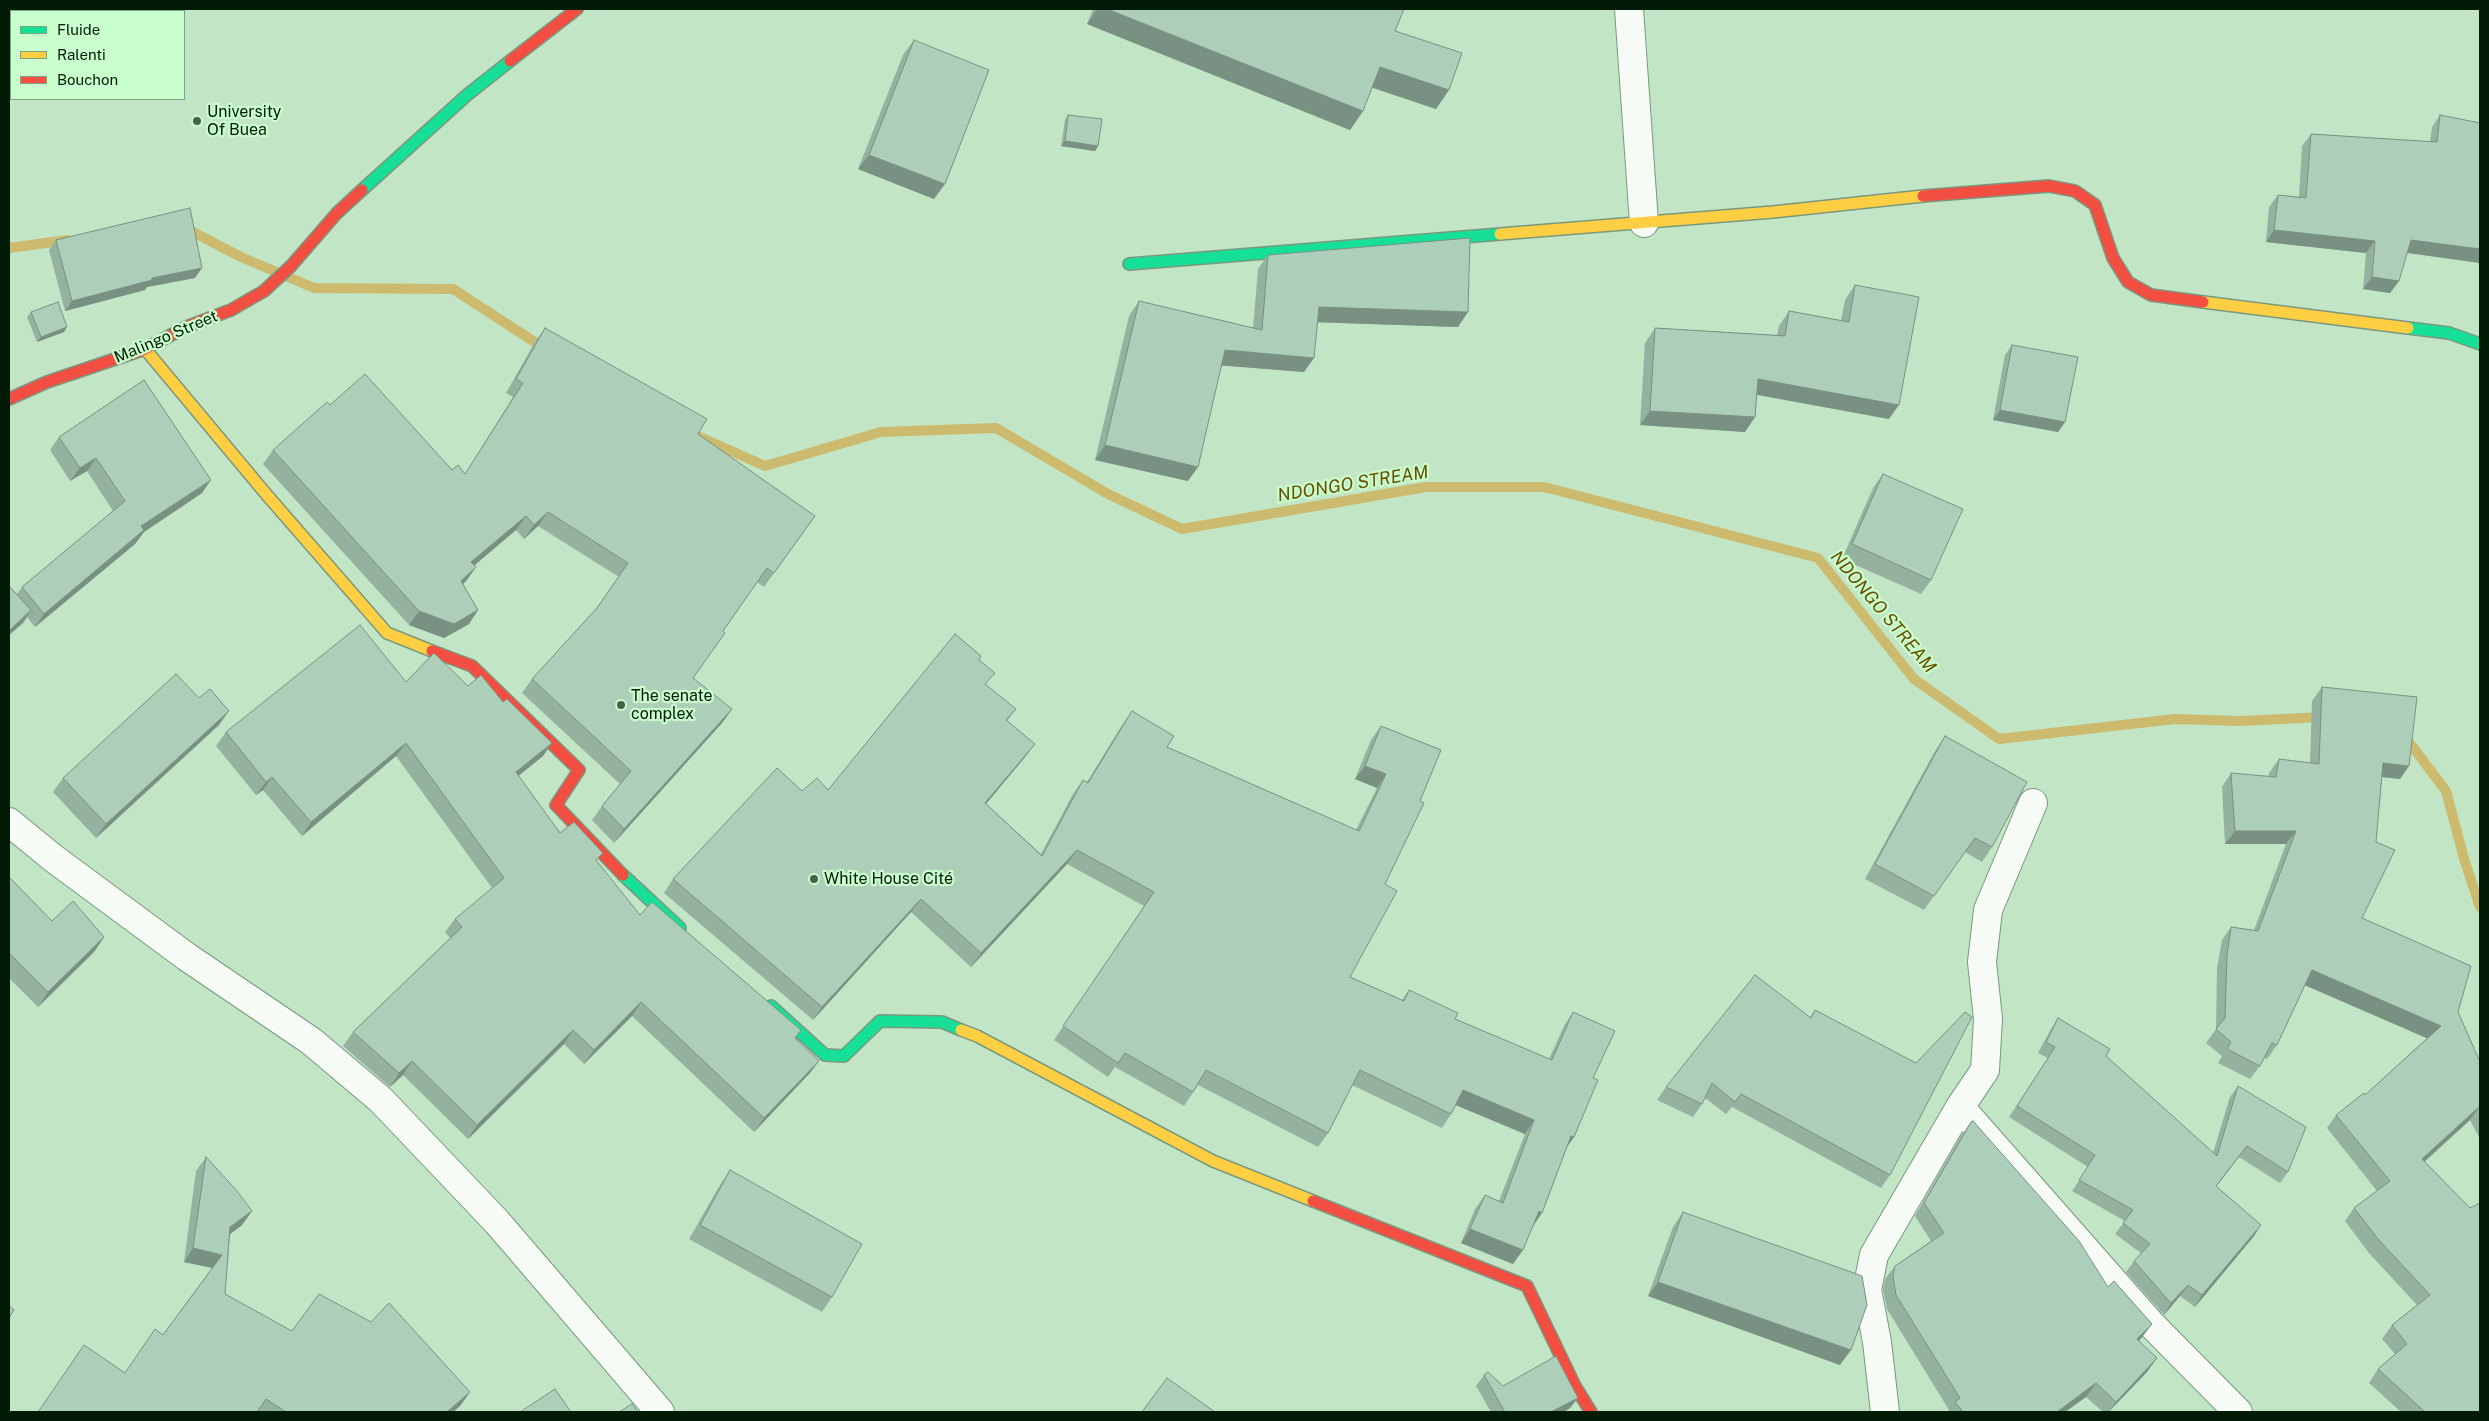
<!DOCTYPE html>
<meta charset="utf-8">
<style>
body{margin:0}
#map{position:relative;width:2489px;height:1421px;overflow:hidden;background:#c1e5c5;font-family:"Public Sans",sans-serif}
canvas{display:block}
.frame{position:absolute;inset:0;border:10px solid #021b06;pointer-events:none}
.legend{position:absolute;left:10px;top:10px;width:175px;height:90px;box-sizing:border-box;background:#c9fecd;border:1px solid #79a37d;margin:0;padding:6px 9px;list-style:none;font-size:15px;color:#021b06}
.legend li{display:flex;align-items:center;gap:10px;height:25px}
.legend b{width:25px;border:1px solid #79a37d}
</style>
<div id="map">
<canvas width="2489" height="1421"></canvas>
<div class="frame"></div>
<ul class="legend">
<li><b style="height:6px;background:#16e098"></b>Fluide</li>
<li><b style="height:6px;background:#ffcf43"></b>Ralenti</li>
<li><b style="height:6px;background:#f24e42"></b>Bouchon</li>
</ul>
</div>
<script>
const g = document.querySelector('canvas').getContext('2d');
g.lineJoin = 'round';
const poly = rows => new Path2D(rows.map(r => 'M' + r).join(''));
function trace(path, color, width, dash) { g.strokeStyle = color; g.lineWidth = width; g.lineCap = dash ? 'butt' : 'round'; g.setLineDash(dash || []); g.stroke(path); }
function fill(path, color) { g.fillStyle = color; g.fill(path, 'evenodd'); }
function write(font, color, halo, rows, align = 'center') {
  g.font = font + ' "Public Sans",sans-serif'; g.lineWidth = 4.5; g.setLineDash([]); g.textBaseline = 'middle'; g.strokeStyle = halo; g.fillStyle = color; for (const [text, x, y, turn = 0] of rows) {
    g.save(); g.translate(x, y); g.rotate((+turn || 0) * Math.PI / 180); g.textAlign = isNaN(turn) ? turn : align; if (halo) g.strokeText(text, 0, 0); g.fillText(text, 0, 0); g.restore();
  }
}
trace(poly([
 [184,233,193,232,241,257,314,288,453,289,547,350],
 [9,248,67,240],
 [693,434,765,466,881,432,996,428,1108,494,1182,529,1426,487,1544,487,1818,558,1914,679,1999,739,2175,719,2240,721,2324,717],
 [2402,737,2409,742,2446,791,2465,862,2480,907]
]), '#ccbb6e', 10);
const street = poly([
 [1629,9,1644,223],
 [2033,803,1988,910,1982,962,1988,1019,1985,1070,1960,1107,2150,1323,2238,1412],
 [9,822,53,858,187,957,311,1041,381,1100,497,1222,660,1412],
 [1885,1412,1877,1342,1867,1290,1874,1255,1960,1107]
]);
const fast = poly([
 [362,190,467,95,510,61],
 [1129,264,1500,234],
 [2408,328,2449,333,2480,344],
 [623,875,680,928],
 [771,1006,825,1055,844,1056,880,1021,942,1022,961,1030]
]);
const slow = poly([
 [1500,234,1773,212,1923,196],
 [2203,302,2408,328],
 [145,349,266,494,387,633,432,651],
 [961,1030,977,1036,1213,1161,1313,1201]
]);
const jam = poly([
 [510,61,577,9],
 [1923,196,2049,186,2075,191,2095,205,2113,258,2128,282,2151,295,2203,302],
 [9,399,47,382,145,349,186,327,231,310,264,291,291,266,337,213,362,190],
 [432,651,472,666,579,770,556,805,623,875],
 [1313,1201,1527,1286,1575,1386,1591,1412]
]);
trace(street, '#7b987f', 30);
trace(fast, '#7b987f', 14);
trace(slow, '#7b987f', 14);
trace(jam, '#7b987f', 14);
trace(street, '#f6fbf6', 28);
trace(fast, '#16e098', 11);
trace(slow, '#ffcf43', 11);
trace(jam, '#f24e42', 11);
fill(poly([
 [1093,9,1404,9,1395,31,1449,90,1436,109,1372,87,1363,111,1350,130,1087,24],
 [914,40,934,199,858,169,903,55],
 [1068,115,1098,146,1095,151,1061,146,1065,120],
 [2440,115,2480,123,2480,263,2407,253,2399,281,2390,293,2363,289,2366,253,2266,242,2269,207,2278,195,2299,197,2302,146,2311,134,2430,142,2432,127],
 [56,240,195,278,147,287,145,290,65,311,49,250],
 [1268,255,1458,327,1318,322,1304,372,1222,365,1188,481,1095,460,1129,316,1139,301,1253,328,1258,269],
 [1855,285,1889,419,1757,395,1755,417,1745,432,1640,425,1645,343,1655,328,1777,335,1779,326,1789,311,1841,321,1845,300],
 [31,312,67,327,64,332,37,342,27,317],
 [545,328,698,434,815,516,764,587,757,582,723,631,693,678,732,709,722,723,614,843,592,820,602,806,620,784,522,693,532,679,597,608,619,577,538,526,524,539,516,530,474,565,476,567,466,581,463,584,478,610,469,624,444,638,409,625,263,464,273,450,330,405,452,470,465,474,513,397,506,393,535,342],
 [2012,345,2065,422,2058,432,1993,420,2005,355],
 [59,437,202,493,144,532,135,544,35,627,27,617,23,623,9,635,9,586,17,594,22,587,113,511,87,471,70,481,50,450],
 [1883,474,1931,580,1921,594,1842,559,1873,488],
 [979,660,986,685,1016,709,1007,721,1035,744,1025,757,986,804,1041,854,1073,794,1083,780,1087,782,1122,725,1132,711,1167,747,1356,830,1377,788,1355,779,1371,740,1381,726,1441,750,1385,884,1350,977,1402,1000,1409,990,1455,1019,1549,1059,1564,1026,1573,1012,1593,1078,1574,1137,1567,1147,1542,1213,1533,1226,1513,1264,1461,1243,1475,1209,1485,1195,1499,1201,1525,1134,1456,1105,1451,1114,1442,1128,1352,1085,1328,1133,1318,1147,1198,1085,1184,1106,1115,1067,1108,1077,1054,1040,1144,906,1067,864,971,967,911,912,813,1020,664,893,673,879,802,791,828,790],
 [406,682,468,686,503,702,552,743,543,756,518,776,560,833,603,853,596,861,640,915,801,1030,795,1038,819,1061,809,1074,754,1132,632,1016,584,1064,564,1044,468,1139,403,1075,390,1087,343,1046,353,1032,450,938,445,932,455,919,492,888,396,756,302,836,263,790,256,795,216,746,226,732],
 [2322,687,2400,779,2382,777,2362,918,2458,1012,2480,1062,2480,1139,2470,1120,2424,1162,2480,1412,2401,1412,2369,1383,2378,1369,2395,1354,2382,1339,2392,1325,2417,1305,2369,1253,2345,1221,2354,1208,2377,1191,2327,1128,2336,1115,2365,1095,2427,1038,2305,985,2277,1045,2267,1059,2264,1058,2260,1066,2250,1079,2218,1063,2222,1056,2206,1043,2216,1029,2217,968,2222,940,2231,927,2254,930,2286,844,2225,844,2222,787,2231,773,2268,777,2269,773,2279,759,2310,763,2312,701],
 [199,698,219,725,96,838,53,792,63,778],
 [1945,736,1992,847,1982,862,1965,852,1924,910,1865,879,1935,751],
 [9,877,52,921,104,937,94,952,38,1007,9,978],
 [1815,1010,1890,1175,1881,1188,1732,1107,1726,1114,1705,1098,1702,1104,1693,1117,1657,1100,1666,1087,1810,1017],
 [2058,1018,2106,1056,2213,1153,2230,1097,2238,1086,2288,1172,2280,1183,2239,1157,2216,1186,2254,1236,2195,1307,2180,1296,2164,1315,2126,1272,2134,1261,2141,1253,2115,1234,2125,1221,2072,1191,2088,1167,2009,1117,2048,1058,2038,1053,2051,1029],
 [1971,1122,2108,1287,2152,1324,2139,1341,2147,1372,2109,1412,2103,1412,2086,1397,2065,1412,1948,1412,1949,1410,1887,1309,1883,1290,1885,1279,1895,1266,1931,1241,1915,1216,1961,1136],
 [206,1157,252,1211,242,1225,230,1234,225,1294,292,1331,470,1392,460,1406,453,1412,37,1412,125,1373,163,1335,212,1268,184,1262,196,1171],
 [730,1170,832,1297,822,1312,689,1239,720,1185],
 [1683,1212,1840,1365,1648,1296,1673,1227],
 [1484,1375,1503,1386,1578,1398,1570,1408,1564,1412,1491,1412,1476,1386]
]), '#95b2a0');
fill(poly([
 [1097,9,1107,9,1363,111,1350,130,1087,24],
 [1380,67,1449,90,1436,109,1367,86],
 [1065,141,1098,146,1095,151,1061,146],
 [869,155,945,184,934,199,858,169],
 [2274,230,2375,241,2366,253,2266,242],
 [2411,240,2480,249,2480,263,2402,252],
 [202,268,195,278,147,287,145,290,65,311,72,301,152,278],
 [2372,277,2399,281,2390,293,2363,289],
 [1319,307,1468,312,1458,327,1309,322],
 [67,327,64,332,37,342,41,337],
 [1225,350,1314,358,1304,372,1215,365],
 [1758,379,1899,405,1889,419,1748,393],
 [2000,410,2065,422,2058,432,1993,420],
 [1650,411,1755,417,1745,432,1640,425],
 [1105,445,1198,467,1188,481,1095,460],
 [96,458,87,471,70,481,80,468],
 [211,480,202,493,144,532,135,544,35,627,44,614,141,526],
 [548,512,538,526,524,539,534,525],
 [526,516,516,530,462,576,471,562],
 [476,567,466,581,452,595,461,581],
 [31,610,23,623,9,635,9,631],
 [478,610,469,624,444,638,409,625,419,611],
 [732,709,722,723,614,843,624,829],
 [229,711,219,725,96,838,106,824],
 [406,743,396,756,302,836,311,822],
 [552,743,543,756,506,786,516,772],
 [1035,744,1025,757,975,817,985,803],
 [2383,763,2409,766,2400,779,2373,776],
 [1365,766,1386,774,1377,788,1355,779],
 [272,777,263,790,256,795,266,782],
 [2235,831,2296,831,2286,844,2225,844],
 [1077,850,1067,864,971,967,981,953],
 [921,899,911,912,813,1020,822,1007],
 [104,937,94,952,38,1007,48,992],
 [2312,970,2441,1026,2431,1040,2302,984],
 [641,1002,632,1016,584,1064,594,1050],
 [573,1030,564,1044,468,1139,477,1125],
 [412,1061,403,1075,390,1087,399,1073],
 [819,1061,809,1074,754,1132,764,1118],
 [1463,1090,1534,1120,1525,1134,1453,1104],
 [2480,1106,2470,1120,2412,1173,2422,1159],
 [1571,1136,1574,1137,1564,1151],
 [2247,1146,2239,1157,2208,1197,2216,1186],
 [252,1211,242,1225,221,1241,230,1227],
 [1539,1211,1542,1213,1533,1226],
 [2261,1225,2254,1236,2195,1307,2202,1295],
 [1470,1229,1523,1250,1513,1264,1461,1243],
 [193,1248,222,1255,213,1268,184,1262],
 [1658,1282,1851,1350,1840,1365,1648,1296],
 [2188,1285,2180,1296,2164,1315,2171,1303],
 [2152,1324,2142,1337,2128,1353,2137,1339],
 [2157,1358,2147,1372,2108,1412,2116,1402],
 [2096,1383,2086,1397,2065,1412,2057,1412],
 [470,1392,460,1406,453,1412,447,1412],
 [1578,1398,1570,1408,1564,1412,1551,1412]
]), '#799182');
const building = poly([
 [1107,9,1404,9,1395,31,1462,53,1449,90,1380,67,1363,111,1107,9],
 [914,40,989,70,945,184,869,155,914,40],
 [1068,115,1102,119,1098,146,1065,141,1068,115],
 [2440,115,2480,123,2480,249,2411,240,2399,281,2372,277,2375,241,2274,230,2278,195,2306,198,2311,134,2437,142,2440,115],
 [190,208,202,268,152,278,152,280,72,301,56,240,190,208],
 [1470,238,1468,312,1319,307,1314,358,1225,350,1198,467,1105,445,1139,301,1262,330,1268,255,1470,238],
 [1855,285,1919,297,1899,405,1758,379,1755,417,1650,411,1655,328,1785,336,1789,311,1849,322,1855,285],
 [58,302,67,327,41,337,31,312,58,302],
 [545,328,707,419,698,434,815,516,774,573,767,568,723,631,725,633,693,678,732,709,624,829,602,806,631,771,532,679,597,608,628,563,548,512,534,525,526,516,471,562,476,567,461,581,478,610,454,624,419,611,273,450,327,402,330,405,365,374,452,470,458,465,465,474,523,383,516,379,545,328],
 [2012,345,2078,357,2065,422,2000,410,2012,345],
 [144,380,211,480,141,526,144,530,44,614,22,587,125,501,96,458,80,468,59,437,144,380],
 [1883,474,1963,509,1931,580,1852,544,1883,474],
 [9,586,31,610,9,631,9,586],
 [360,625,406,682,434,653,468,686,481,675,503,702,507,699,552,743,516,772,560,833,574,822,603,853,596,860,640,915,652,902,801,1030,795,1038,819,1061,764,1118,641,1002,594,1050,573,1030,477,1125,412,1061,399,1073,353,1032,462,927,455,919,504,878,406,743,311,822,272,777,266,782,226,732,360,625],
 [955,634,981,656,979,660,995,673,985,684,1016,709,1006,720,1035,744,985,803,1042,856,1083,780,1088,783,1132,711,1174,736,1167,747,1359,831,1386,774,1365,766,1381,726,1441,750,1420,801,1424,803,1385,884,1397,891,1350,977,1404,1001,1409,990,1458,1013,1455,1019,1552,1060,1573,1012,1615,1031,1593,1078,1598,1080,1574,1137,1571,1136,1542,1213,1539,1211,1523,1250,1470,1229,1485,1195,1503,1203,1534,1120,1463,1090,1451,1114,1360,1070,1328,1133,1206,1070,1193,1092,1125,1053,1118,1063,1063,1026,1154,892,1077,850,981,953,921,899,822,1007,673,879,777,768,802,791,817,778,828,790,955,634],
 [176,674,199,698,210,689,229,711,106,824,63,778,176,674],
 [2322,687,2417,697,2409,766,2383,763,2376,842,2395,850,2362,918,2471,966,2458,1012,2480,1062,2480,1107,2480,1106,2422,1159,2470,1208,2480,1203,2480,1412,2425,1412,2378,1369,2407,1344,2392,1325,2430,1295,2378,1239,2354,1208,2390,1181,2336,1115,2364,1093,2365,1095,2441,1026,2312,970,2277,1045,2272,1043,2260,1066,2227,1049,2231,1042,2216,1029,2225,1018,2227,955,2231,927,2258,931,2296,831,2235,831,2231,773,2276,777,2279,759,2319,764,2322,687],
 [1945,736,2027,782,1992,847,1975,838,1934,896,1875,864,1945,736],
 [9,877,52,921,73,901,104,937,48,992,9,953,9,877],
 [1755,975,1811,1018,1815,1010,1916,1063,1965,1012,1972,1017,1890,1175,1741,1094,1735,1102,1712,1083,1702,1104,1666,1087,1755,975],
 [2058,1018,2110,1049,2106,1056,2217,1156,2238,1086,2306,1127,2288,1172,2247,1146,2216,1186,2261,1225,2202,1295,2188,1285,2171,1303,2169,1301,2134,1261,2150,1244,2123,1223,2133,1210,2079,1180,2095,1155,2017,1106,2055,1047,2046,1042,2058,1018],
 [1973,1121,2079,1241,2108,1287,2114,1281,2152,1324,2137,1339,2157,1358,2116,1402,2096,1383,2057,1412,1963,1412,1955,1402,1960,1398,1896,1295,1893,1276,1895,1266,1944,1233,1924,1203,1971,1122,1973,1121],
 [206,1157,237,1191,252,1211,230,1227,225,1294,292,1331,319,1294,371,1322,389,1303,470,1392,447,1412,286,1412,266,1399,257,1412,38,1412,84,1345,125,1373,155,1329,163,1335,222,1255,193,1248,206,1157],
 [730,1170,862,1244,832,1297,700,1225,730,1170],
 [1683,1212,1862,1276,1867,1305,1851,1350,1658,1282,1683,1212],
 [9,1306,14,1310,9,1318,9,1306],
 [1556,1356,1578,1398,1551,1412,1505,1412,1484,1375,1488,1372,1503,1386,1556,1356],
 [1167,1378,1215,1412,1142,1412,1167,1378],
 [555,1389,571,1412,520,1412,555,1389],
 [632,1404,638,1412,619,1412,632,1404]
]);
fill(building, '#adcfba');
trace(building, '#799182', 1);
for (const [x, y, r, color] of [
 [197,121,5,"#456249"],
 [621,705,5,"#456249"],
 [814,879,5,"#456249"]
]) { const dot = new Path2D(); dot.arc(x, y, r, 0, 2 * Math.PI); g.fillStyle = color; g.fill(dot); trace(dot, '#c9fecd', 2); }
write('16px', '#021b06', '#c9fecd', [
 ["University",207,112],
 ["Of Buea",207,130],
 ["The senate",631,696],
 ["complex",631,714],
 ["White House Cité",824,879]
], 'left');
write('16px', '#021b06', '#c9fecd', [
 ["Malingo Street",166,337,-23]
]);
write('italic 18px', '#695000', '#c9fecd', [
 ["NDONGO STREAM",1353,484,-9],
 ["NDONGO STREAM",1883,612,50]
]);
</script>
